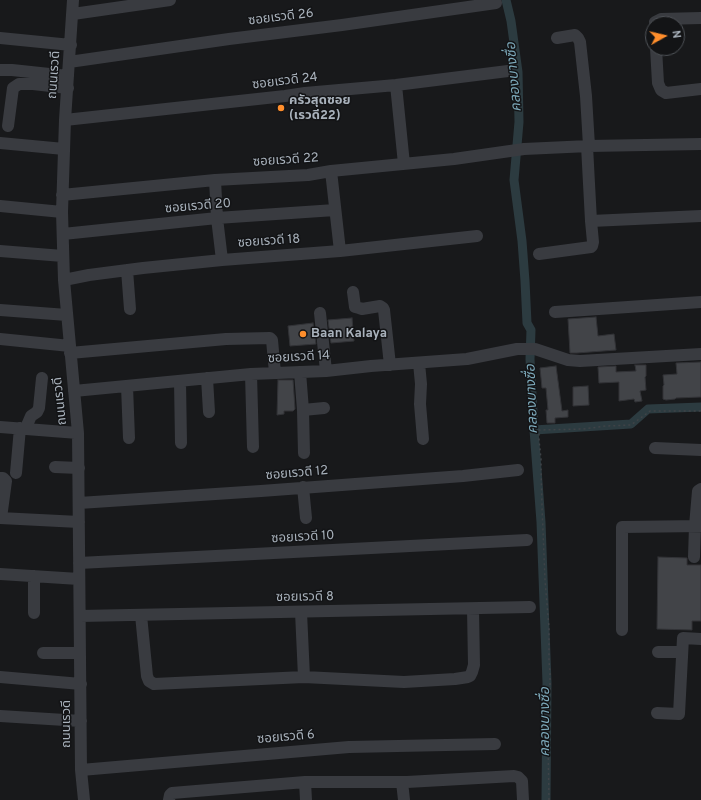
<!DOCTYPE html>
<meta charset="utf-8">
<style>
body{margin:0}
#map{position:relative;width:701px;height:800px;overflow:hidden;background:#18191b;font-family:Overpass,sans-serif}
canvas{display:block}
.north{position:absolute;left:645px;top:16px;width:40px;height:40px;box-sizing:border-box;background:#131416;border:1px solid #4f5358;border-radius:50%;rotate:82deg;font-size:11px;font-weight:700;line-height:16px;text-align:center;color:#a9b2bc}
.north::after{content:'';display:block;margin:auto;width:14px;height:18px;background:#ff8e2c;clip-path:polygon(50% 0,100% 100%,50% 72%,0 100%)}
</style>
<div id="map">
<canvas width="701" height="800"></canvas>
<div class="north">N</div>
</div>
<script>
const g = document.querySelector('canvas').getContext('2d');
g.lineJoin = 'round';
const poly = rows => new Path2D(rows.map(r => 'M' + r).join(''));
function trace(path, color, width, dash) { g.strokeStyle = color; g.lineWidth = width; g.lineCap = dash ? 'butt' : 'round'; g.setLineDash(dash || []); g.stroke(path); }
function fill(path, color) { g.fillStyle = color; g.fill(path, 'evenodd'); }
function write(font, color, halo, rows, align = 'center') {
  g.font = font + ' Overpass,"Noto Sans Thai",sans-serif'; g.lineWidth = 3; g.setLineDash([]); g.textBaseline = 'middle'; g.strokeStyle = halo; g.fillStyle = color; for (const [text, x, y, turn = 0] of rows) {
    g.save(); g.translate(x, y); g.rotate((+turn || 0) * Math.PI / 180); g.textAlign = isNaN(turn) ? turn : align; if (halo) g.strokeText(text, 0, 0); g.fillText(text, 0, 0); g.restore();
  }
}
trace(poly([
 [506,0,511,21,518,72,519,122,514,180,522,241,525,281,527,323,531,330,530,359,534,430,541,522,547,683,546,800],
 [534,430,631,424,648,409,701,407]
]), '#2c3b40', 9);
const building = poly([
 [596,317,598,336,614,334,616,350,577,353,570,353,568,319,596,317],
 [352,318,354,341,331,343,328,320,352,318],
 [313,323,316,344,290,346,288,326,313,323],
 [701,362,701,397,676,398,675,399,666,400,663,399,663,386,664,385,663,375,677,374,676,363,701,362],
 [635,365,646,365,646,376,645,377,646,390,640,391,642,401,635,402,634,399,619,401,619,382,599,383,598,367,616,366,616,372,636,371,635,365],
 [556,366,562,411,568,410,568,417,555,418,555,423,547,423,546,410,548,410,546,388,542,388,540,368,556,366],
 [278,380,293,380,295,409,293,411,284,411,284,414,277,415,278,380],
 [588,386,589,405,573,406,573,387,588,386],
 [658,557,687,558,687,565,701,565,701,621,692,621,692,630,657,629,658,557]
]);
fill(building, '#424448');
trace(building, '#323337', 1);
trace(poly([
 [549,800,548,739,548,711,550,690,550,674,549,661,549,628,545,580,542,507,541,469,541,459,539,440,539,430,583,429,606,426,631,425,650,411,701,411]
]), '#3f4347', 1.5, [2, 3]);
trace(poly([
 [73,0,65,120,62,212,64,280,78,433,81,770,84,800],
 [73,14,170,0],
 [656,24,655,22,661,19,701,18],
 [0,38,71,45],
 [557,38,575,35,578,38,580,42,586,96,589,146],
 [656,48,658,83,661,90,666,93,701,89],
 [69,62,229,39,342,25,496,3],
 [0,70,12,70,68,76],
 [396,85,404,164],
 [65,120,285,96,305,93,396,85,508,71],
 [8,126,13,88,19,84,33,84,68,88],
 [0,143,64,149],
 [587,146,591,221,701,216],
 [331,171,340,251],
 [215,180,217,218,222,260],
 [62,195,215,180,308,175,331,171,454,159,524,149,589,146,701,144],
 [0,206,62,212],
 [63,234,217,218,335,210],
 [0,251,63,256],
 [539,254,591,247,592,246,593,242,591,221],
 [127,270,130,309],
 [64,280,89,275,143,268,222,260,340,251,477,236],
 [353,292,355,307,359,308,362,309,380,306,383,308,384,310,390,365],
 [0,310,67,315],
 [555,312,701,302],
 [320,313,326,371],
 [0,339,70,346],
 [70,353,226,339,270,338,272,340,275,373],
 [419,363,421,384,420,404,423,439],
 [300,372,303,410,304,453],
 [251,374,253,447],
 [207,378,209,412],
 [180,381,181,443],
 [127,386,129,438],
 [74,391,251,374,326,371,371,366,467,359,517,349,535,349,568,360,580,361,701,354],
 [303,410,324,408],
 [0,427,78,433],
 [26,429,28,423,31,416,37,412,39,408,42,378],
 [655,448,701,450],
 [55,467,79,468],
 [16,473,20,428],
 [0,478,3,478,6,481,1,518],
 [303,487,306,518],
 [79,503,261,491,463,476,518,470],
 [0,518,79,522],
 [694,557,695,526,698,491,701,489],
 [79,563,527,540],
 [0,574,79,579],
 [34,576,34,613],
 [301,612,304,677],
 [141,615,147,676,149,681,154,684,304,677,404,682,455,679,468,677,470,676,472,672,474,665,473,609],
 [80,616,530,607],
 [622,630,622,527,701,526],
 [658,652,682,652],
 [43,653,80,653],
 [0,677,81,684],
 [657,713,679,714,683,638,701,639],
 [0,716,81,721],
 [81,770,349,747,495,744],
 [305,782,306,800],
 [402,782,404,800],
 [169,800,170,795,172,793,305,782,407,782,514,776,518,777,522,781,523,800]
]), '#393b40', 12);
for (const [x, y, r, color] of [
 [281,108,4,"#ff8e2c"],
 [303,334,4,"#ff8e2c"]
]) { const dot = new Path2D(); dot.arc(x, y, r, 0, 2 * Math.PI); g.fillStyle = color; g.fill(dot); trace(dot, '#131416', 1.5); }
write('13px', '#a9b2bc', '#131416', [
 ["ซอยเรวดี 26",281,18,-7],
 ["ถนนเรวดี",55,75,-86],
 ["ซอยเรวดี 24",285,82,-7],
 ["ซอยเรวดี 22",286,161,-4],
 ["ซอยเรวดี 20",198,207,-5],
 ["ซอยเรวดี 18",269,242,-4],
 ["ซอยเรวดี 14",299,358,-3],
 ["ถนนเรวดี",61,401,-96],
 ["ซอยเรวดี 12",297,474,-5],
 ["ซอยเรวดี 10",303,538,-3],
 ["ซอยเรวดี 8",305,598,-1],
 ["ถนนเรวดี",67,724,-90],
 ["ซอยเรวดี 6",286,738,-5]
]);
write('bold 13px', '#a9b2bc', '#131416', [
 ["ครัวสุดซอย",289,101],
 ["(เรวดี22)",289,116],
 ["Baan Kalaya",311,334]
], 'left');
write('italic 14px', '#7da9ba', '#131416', [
 ["คลองบางซื่อ",515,77,-95],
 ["คลองบางซื่อ",533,399,-92],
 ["คลองบางซื่อ",546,722,-90]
]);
</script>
